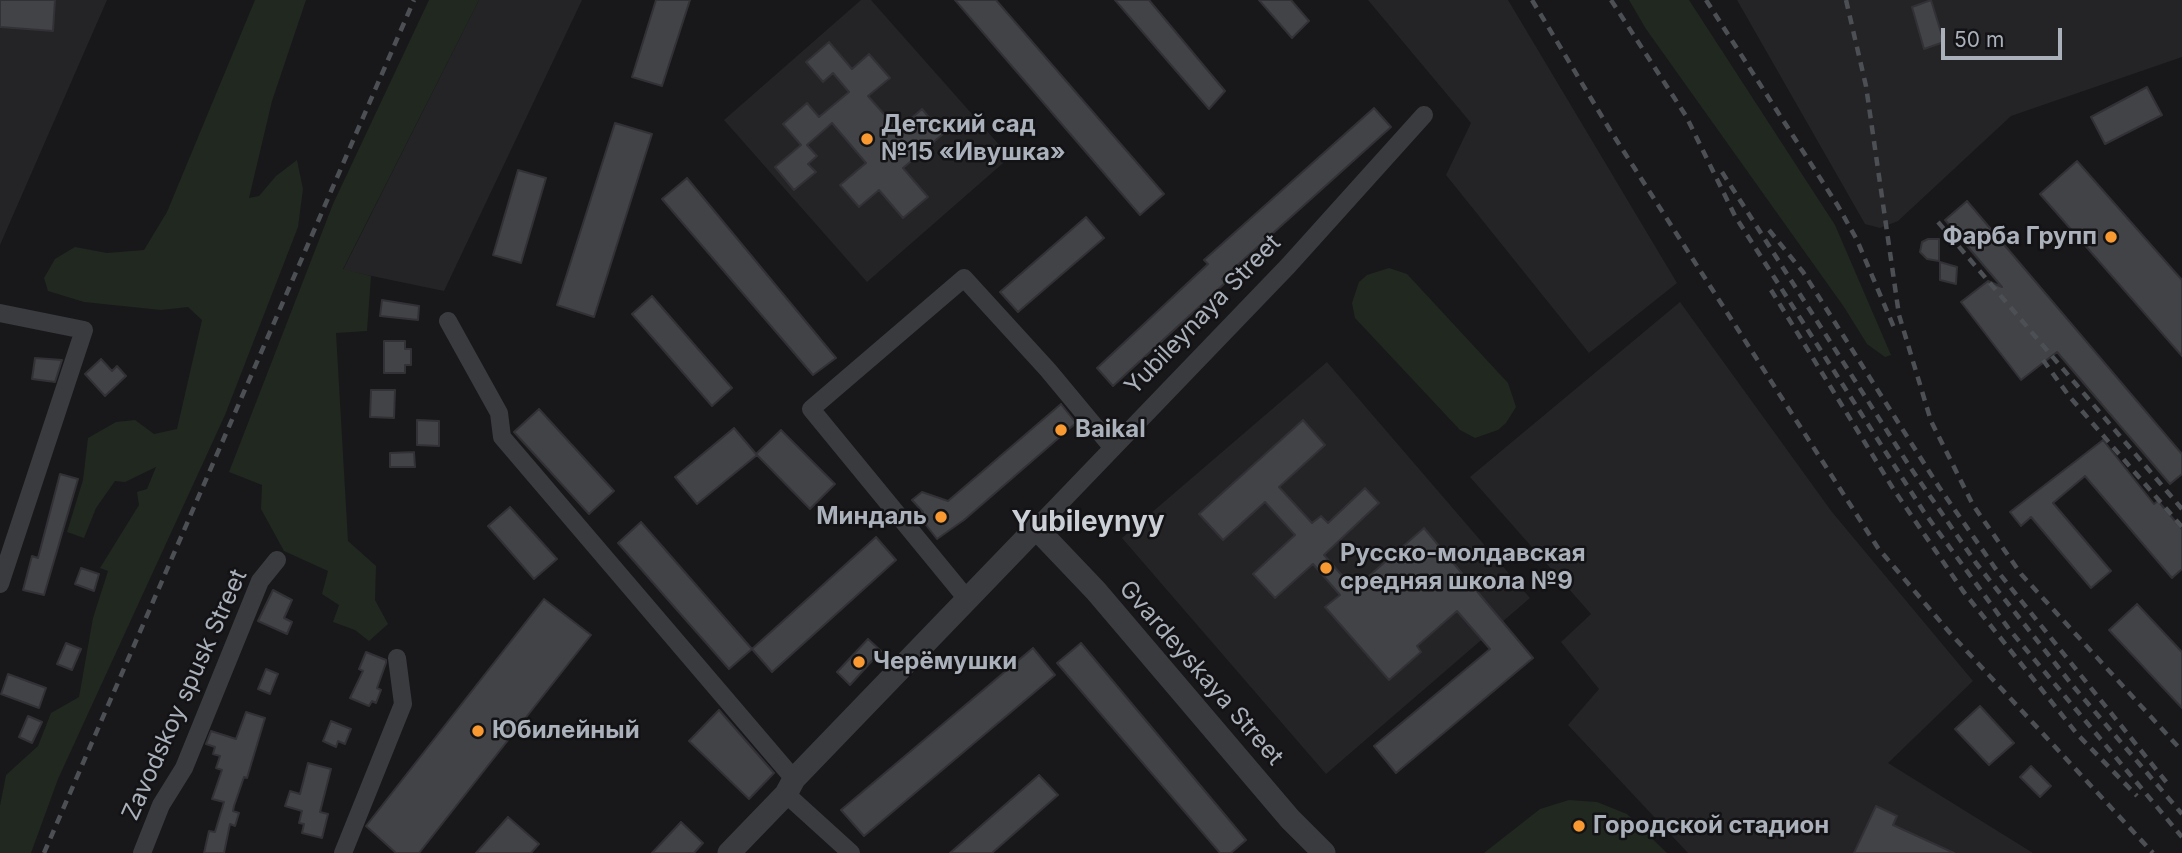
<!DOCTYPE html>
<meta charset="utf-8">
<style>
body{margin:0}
#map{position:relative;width:2182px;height:853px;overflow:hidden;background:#18181a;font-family:Inter,sans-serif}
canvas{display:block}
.scale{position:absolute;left:1941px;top:28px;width:121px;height:32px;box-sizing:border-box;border:4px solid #aab1ba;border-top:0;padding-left:9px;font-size:21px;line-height:24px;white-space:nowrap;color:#aab1ba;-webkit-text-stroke:5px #131315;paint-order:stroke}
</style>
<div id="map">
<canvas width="2182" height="853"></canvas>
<div class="scale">50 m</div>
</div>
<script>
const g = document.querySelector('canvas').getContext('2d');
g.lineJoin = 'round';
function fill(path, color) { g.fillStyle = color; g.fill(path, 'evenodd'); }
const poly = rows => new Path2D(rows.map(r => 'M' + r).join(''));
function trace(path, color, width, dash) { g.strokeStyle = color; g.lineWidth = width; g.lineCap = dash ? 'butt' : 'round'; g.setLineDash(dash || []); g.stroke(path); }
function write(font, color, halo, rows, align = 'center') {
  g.font = font + ' Inter,sans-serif'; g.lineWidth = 5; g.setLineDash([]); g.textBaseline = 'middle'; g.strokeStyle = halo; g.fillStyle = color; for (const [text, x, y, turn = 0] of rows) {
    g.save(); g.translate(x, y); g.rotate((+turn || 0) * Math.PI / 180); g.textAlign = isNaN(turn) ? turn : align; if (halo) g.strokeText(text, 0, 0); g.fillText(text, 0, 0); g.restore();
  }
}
fill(poly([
 [0,0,107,0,0,245],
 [479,0,582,0,444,291,343,270],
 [861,0,871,0,1010,157,867,282,724,120],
 [1368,0,1508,0,1677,283,1589,353,1446,175,1471,123],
 [1737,0,2182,0,2182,57,2011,116,1898,221,1880,228,1865,224],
 [1680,302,1832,512,1973,681,1888,763,2033,853,1688,853,1568,725,1599,689,1561,642,1591,614,1470,477],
 [1327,362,1530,598,1326,774,1122,538]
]), '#242427');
fill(poly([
 [255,0,306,0,272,101,249,198,259,196,276,176,297,160,303,189,298,227,225,415,58,779,31,853,0,853,0,806,6,775,38,746,51,713,79,697,93,618,108,571,100,568,139,505,137,492,147,489,156,467,125,482,115,481,96,508,84,538,67,532,83,480,88,438,116,422,135,420,154,434,177,429,202,320,188,307,161,310,84,302,48,291,44,278,55,259,75,247,107,253,144,250,167,212],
 [429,0,479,0,343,269,371,276,367,331,336,333,348,541,376,566,375,600,388,624,369,641,355,630,333,622,339,605,322,594,328,571,284,551,261,509,262,485,229,472,333,204],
 [1629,0,1689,0,1835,225,1891,355,1885,357,1867,344,1844,307,1646,29],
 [1389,268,1407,274,1508,383,1516,407,1506,423,1498,430,1475,438,1460,430,1355,318,1352,303,1359,282,1367,275],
 [1569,800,1597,802,1627,814,1667,853,1484,853,1540,809]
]), '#202820');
const building = poly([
 [0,0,55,0,53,31,0,27,0,0],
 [656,0,690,0,662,86,632,77,656,0],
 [955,0,996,0,1164,194,1140,215,955,0],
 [1115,0,1149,0,1225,91,1209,109,1115,0],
 [1259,0,1291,0,1309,21,1292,38,1259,0],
 [1931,0,1944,42,1924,49,1912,7,1931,0],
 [829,42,852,69,869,54,890,78,868,96,898,130,922,109,943,134,903,168,928,197,903,218,879,190,859,207,840,185,866,163,832,123,807,145,817,156,808,164,816,172,794,190,775,167,801,145,783,124,807,103,819,117,849,92,833,73,823,82,806,62,829,42],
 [2147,87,2162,115,2105,144,2091,117,2147,87],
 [1374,108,1391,127,1222,279,1225,283,1113,386,1097,368,1208,264,1204,260,1374,108],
 [615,123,652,134,594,317,557,305,615,123],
 [2077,161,2182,280,2182,356,2040,194,2077,161],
 [518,170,546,178,521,263,493,255,518,170],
 [687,178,836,358,813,375,662,199,687,178],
 [1967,201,2182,454,2182,474,2170,484,2057,352,2021,380,1961,302,1988,281,2002,287,1945,220,1967,201],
 [1086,217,1104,238,1018,312,1000,292,1086,217],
 [1928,239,1939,239,1939,261,1927,259,1920,252,1922,242,1928,239],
 [1940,262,1957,267,1956,284,1940,280,1940,262],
 [652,296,732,388,712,406,632,314,652,296],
 [382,300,419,306,418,320,380,316,382,300],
 [384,341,405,341,405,349,411,349,411,365,405,365,405,373,384,373,384,341],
 [35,358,62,360,55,382,32,379,35,358],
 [101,359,112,371,117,366,126,376,105,396,85,374,101,359],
 [371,390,395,390,394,418,370,417,371,390],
 [1061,404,1076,423,964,520,937,539,919,516,923,512,912,500,922,492,948,501,1061,404],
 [539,409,614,491,589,514,514,432,539,409],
 [417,420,439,421,439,446,417,445,417,420],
 [1303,420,1325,445,1279,487,1312,523,1321,516,1328,523,1365,488,1379,503,1324,555,1354,589,1424,528,1533,658,1396,773,1374,746,1490,649,1457,611,1417,646,1421,652,1389,680,1325,607,1340,595,1313,564,1275,598,1253,574,1295,535,1265,502,1223,540,1199,514,1303,420],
 [734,428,756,454,781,430,835,484,810,509,757,455,697,504,675,477,734,428],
 [2103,440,2154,504,2158,501,2182,529,2182,569,2172,578,2085,476,2053,503,2111,571,2091,588,2031,517,2021,526,2010,512,2103,440],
 [414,452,415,467,390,467,390,453,414,452],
 [60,474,78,479,44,595,23,590,32,556,38,558,60,474],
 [510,507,557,559,534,579,488,526,510,507],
 [641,522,752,649,729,669,618,543,641,522],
 [876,537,896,560,772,672,752,649,876,537],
 [81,568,99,574,94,591,75,584,81,568],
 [273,590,292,600,284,618,292,622,287,634,258,621,273,590],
 [544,599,591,635,419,853,396,853,366,826,544,599],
 [2137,604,2182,652,2182,708,2109,630,2137,604],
 [868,639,881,651,850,685,837,672,868,639],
 [66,643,81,649,72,670,57,664,66,643],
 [1081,643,1246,840,1231,853,1220,853,1057,663,1081,643],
 [1033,648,1055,675,864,836,841,810,1033,648],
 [366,652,386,660,386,663,377,688,381,690,376,703,372,701,369,706,350,698,363,671,359,669,366,652],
 [266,669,278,674,270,694,258,689,266,669],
 [8,674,46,688,39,708,1,694,8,674],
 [1980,706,2014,743,1989,765,1955,729,1980,706],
 [719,710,774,773,749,799,689,741,719,710],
 [246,712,265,718,247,778,244,777,234,806,233,811,239,813,235,826,230,824,224,853,204,853,209,831,215,832,224,802,212,799,222,770,216,768,220,756,213,754,215,747,206,744,211,731,236,739,246,712],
 [28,716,42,722,32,743,19,737,28,716],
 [331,721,351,729,345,744,338,741,336,747,323,741,331,721],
 [308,763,331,769,320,812,328,814,322,838,302,833,304,824,299,823,302,811,285,806,290,791,300,794,308,763],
 [2031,766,2051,786,2040,797,2020,777,2031,766],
 [1039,775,1058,795,992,853,950,853,1039,775],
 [1876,806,1897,816,1893,825,1954,853,1854,853,1876,806],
 [508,817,539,844,531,853,476,853,508,817],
 [681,822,703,843,694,853,652,853,681,822]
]);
fill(building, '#424347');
trace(building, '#323236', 2);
trace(poly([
 [0,313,84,330,0,584],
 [448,321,499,413,502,437,794,779],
 [1036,528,1288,266,1424,115],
 [967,599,811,409,964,278,1048,370,1112,447],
 [786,794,851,853],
 [142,853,161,805,184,768,260,581,277,560],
 [343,853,403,704,397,658]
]), '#393b3f', 18);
trace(poly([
 [729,853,786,794,794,779,1036,528,1096,591,1290,819,1324,853]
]), '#393b3f', 23);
trace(poly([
 [1532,0,1610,130,1878,548,1950,633,2153,853],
 [1611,0,1686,116,1735,216,1924,512,2009,629,2182,837],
 [1706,0,1838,206,1857,240,1895,330],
 [1846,0,1866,86,1899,315,1931,421,1973,505,2021,574,2182,751],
 [1722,172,1910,467,1976,563,2073,686,2182,814],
 [1938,222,2182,509],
 [1769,230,1803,272,1939,487,1995,568,2167,783],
 [1771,290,1894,490,1963,591,2078,735,2137,796],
 [2043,360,2069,396,2182,527],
 [44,853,414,0]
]), '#4c4f54', 4.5, [9, 7]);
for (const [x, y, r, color] of [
 [867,139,7,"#f89931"],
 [2111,237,7,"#f89931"],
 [1061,430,7,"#f89931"],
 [941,517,7,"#f89931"],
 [1326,568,7,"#f89931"],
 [859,662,7,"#f89931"],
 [478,731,7,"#f89931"],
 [1579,826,7,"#f89931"]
]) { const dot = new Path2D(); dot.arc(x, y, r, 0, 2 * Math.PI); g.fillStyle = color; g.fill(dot); trace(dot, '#131315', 2.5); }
write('bold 24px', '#aab1ba', '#131315', [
 ["Детский сад",881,125],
 ["№15 «Ивушка»",881,153],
 ["Фарба Групп",2097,237,"right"],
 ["Baikal",1075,430],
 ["Миндаль",927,517,"right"],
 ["Русско-молдавская",1340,554],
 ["средняя школа №9",1340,582],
 ["Черёмушки",873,662],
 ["Юбилейный",492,731],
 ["Городской стадион",1593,826]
], 'left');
write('24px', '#aab1ba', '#131315', [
 ["Yubileynaya Street",1203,315,-46],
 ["Gvardeyskaya Street",1201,673,49],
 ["Zavodskoy spusk Street",185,695,-66]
]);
write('bold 28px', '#cbcfd6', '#131315', [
 ["Yubileynyy",1088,523]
]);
</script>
